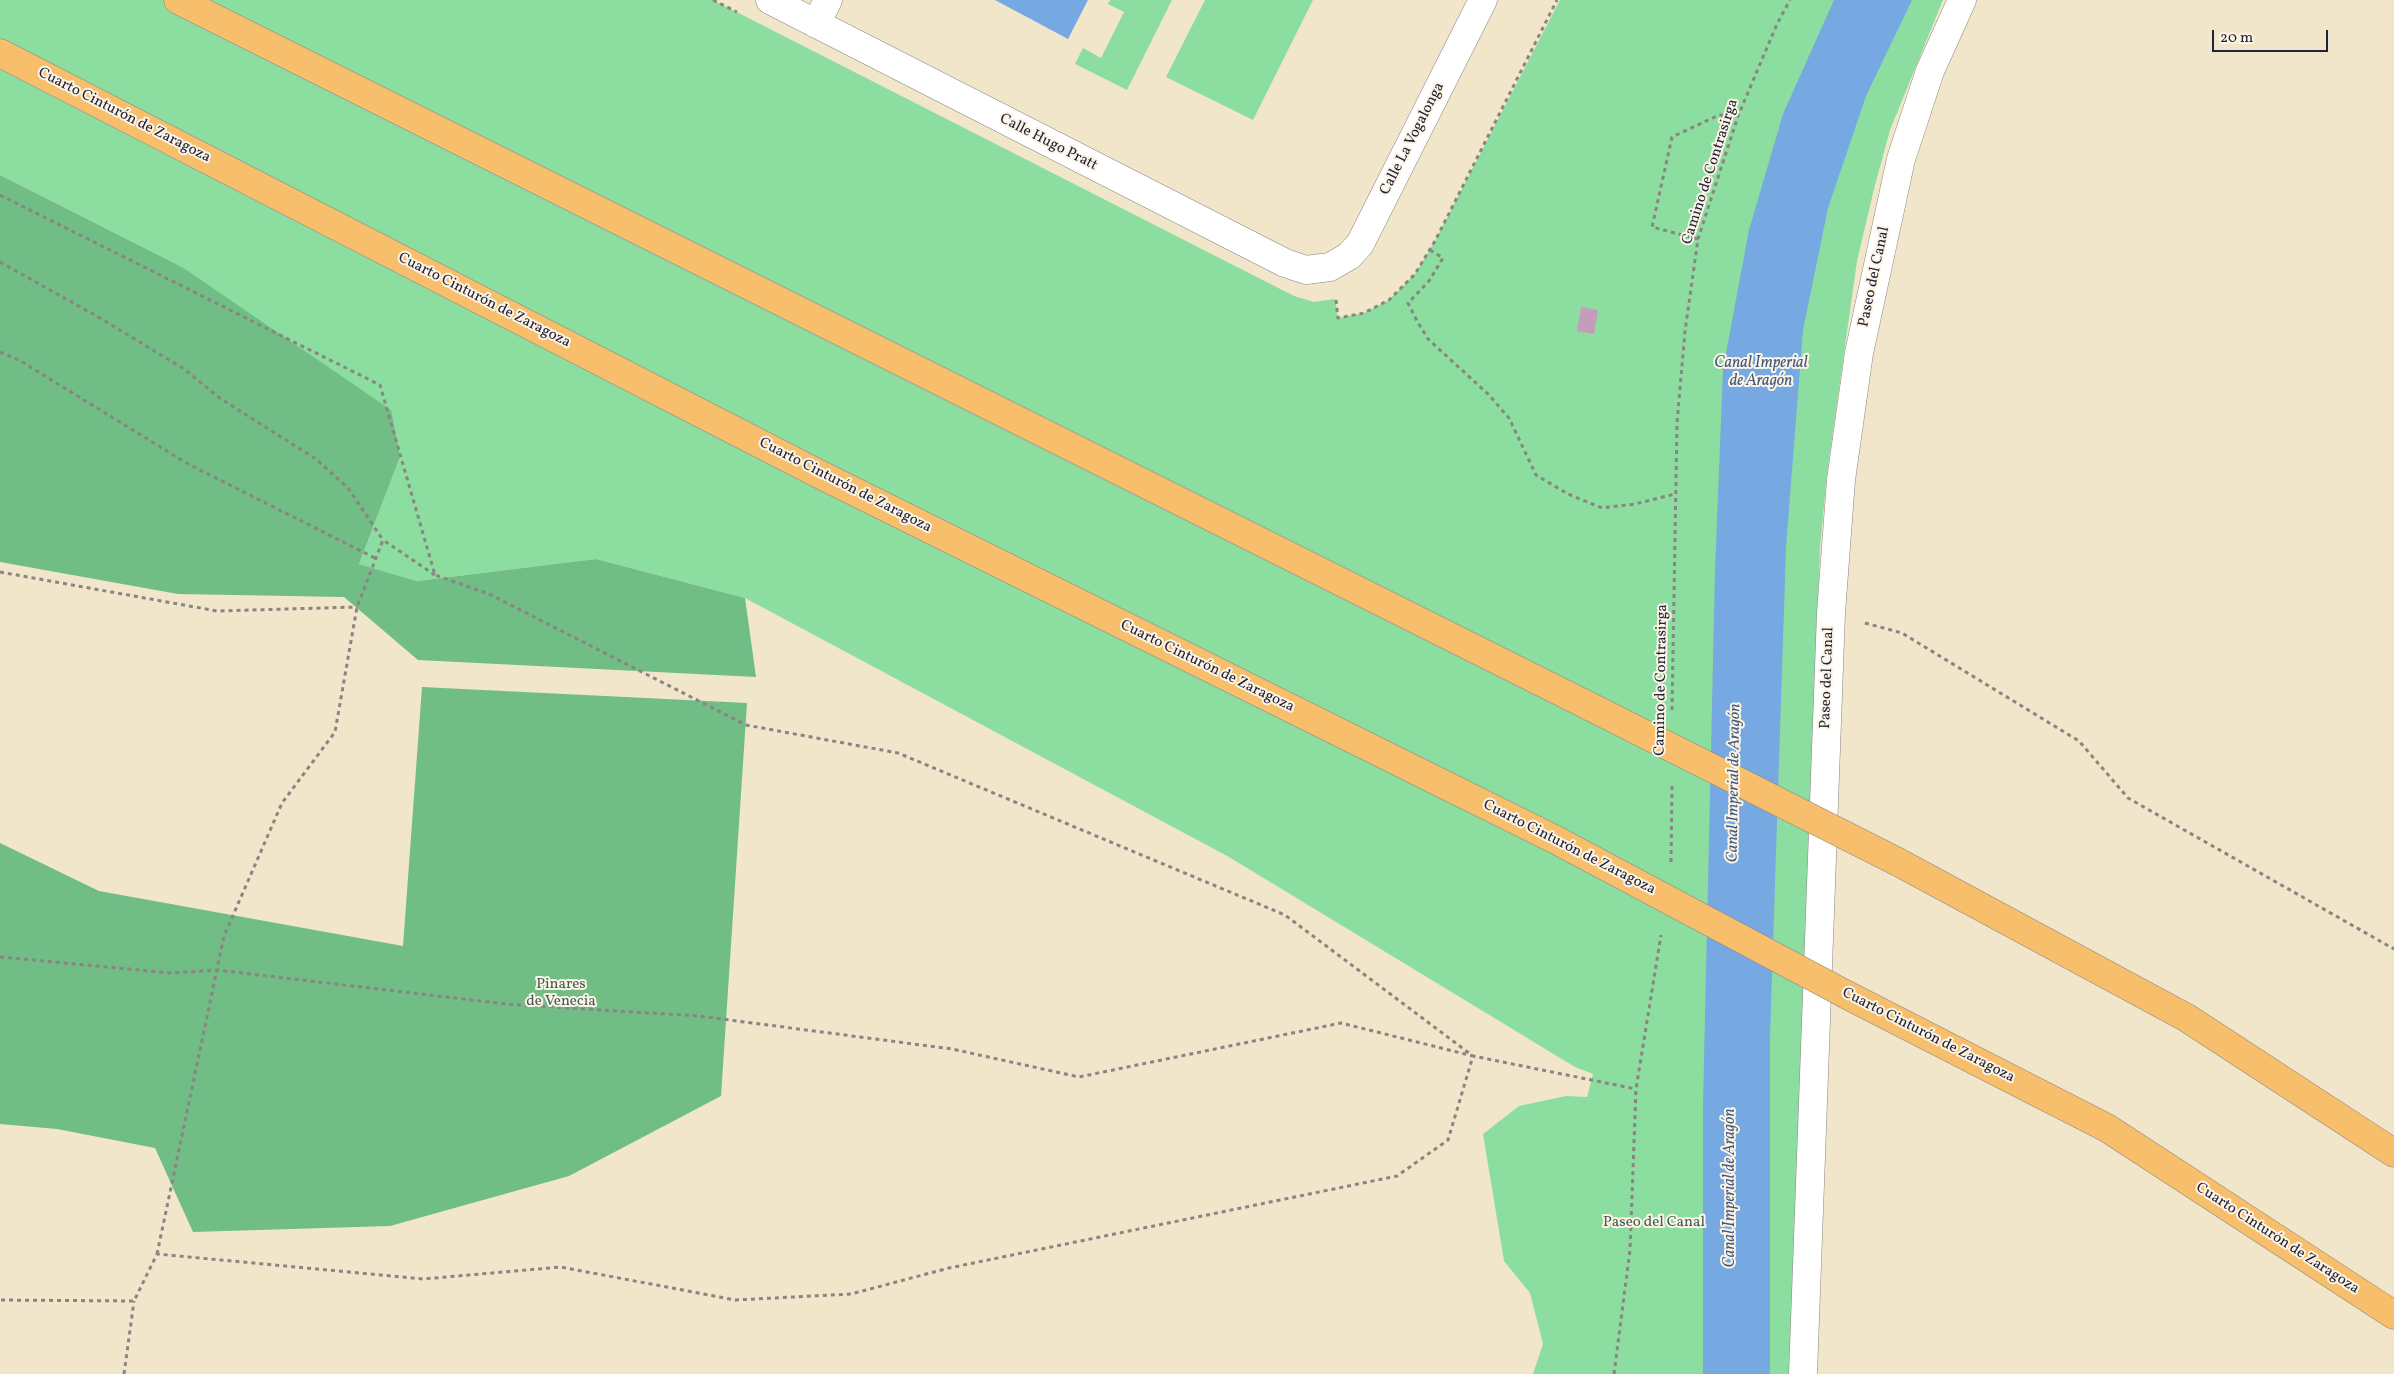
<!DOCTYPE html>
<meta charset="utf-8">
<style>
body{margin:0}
#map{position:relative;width:2394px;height:1374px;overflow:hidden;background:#f1e6c9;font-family:Vollkorn,serif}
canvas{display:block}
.scale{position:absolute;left:2212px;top:30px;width:116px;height:22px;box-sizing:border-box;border:2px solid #22223b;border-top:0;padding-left:6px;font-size:15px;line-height:18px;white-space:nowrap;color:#22223b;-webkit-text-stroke:4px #fcf5e5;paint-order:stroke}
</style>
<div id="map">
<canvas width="2394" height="1374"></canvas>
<div class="scale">20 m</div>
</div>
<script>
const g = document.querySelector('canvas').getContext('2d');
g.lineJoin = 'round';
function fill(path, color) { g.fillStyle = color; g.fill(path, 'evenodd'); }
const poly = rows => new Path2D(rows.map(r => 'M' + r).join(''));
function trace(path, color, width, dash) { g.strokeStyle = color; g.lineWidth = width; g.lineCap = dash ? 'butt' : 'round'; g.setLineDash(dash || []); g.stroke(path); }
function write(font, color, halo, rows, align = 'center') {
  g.font = font + ' Vollkorn,serif'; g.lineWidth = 4; g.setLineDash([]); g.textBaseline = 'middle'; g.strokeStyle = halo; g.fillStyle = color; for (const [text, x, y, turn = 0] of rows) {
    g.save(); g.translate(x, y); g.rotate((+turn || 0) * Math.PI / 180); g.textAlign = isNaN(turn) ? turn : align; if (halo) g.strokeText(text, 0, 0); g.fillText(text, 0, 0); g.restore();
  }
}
fill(poly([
 [0,0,713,0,1294,296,1314,302,1335,299,1338,318,1364,313,1389,300,1415,274,1435,241,1560,0,1943,0,1890,130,1874,189,1857,261,1827,473,1820,548,1789,1374,1533,1374,1543,1344,1530,1293,1504,1261,1483,1134,1519,1106,1566,1096,1587,1097,1593,1074,1575,1067,1229,857,745,598,596,559,417,581,359,564,400,457,182,267,0,175],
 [1110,0,1172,0,1127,90,1075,64,1083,48,1101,58,1124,12,1108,4],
 [1205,0,1313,0,1253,120,1166,77]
]), '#8bde9f');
fill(poly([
 [0,175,182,267,391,410,400,457,359,564,417,581,596,559,745,598,756,677,418,660,344,597,178,594,0,562],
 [422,687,747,703,721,1096,569,1176,390,1226,193,1232,155,1148,57,1129,0,1124,0,843,99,891,403,946]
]), '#70bd86');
fill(poly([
 [995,0,1088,0,1068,39],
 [1834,0,1912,0,1866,96,1828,208,1803,330,1786,547,1770,1036,1770,1374,1703,1374,1703,1105,1715,571,1723,369,1749,230,1783,114]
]), '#76a8e2');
fill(poly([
 [1581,307,1598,310,1594,334,1577,331]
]), '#c69cbb');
const street = poly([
 [770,0,1285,263,1306,270,1330,267,1349,256,1360,244,1483,0],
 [816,24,828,0],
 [1803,1374,1831,613,1841,480,1859,353,1901,159,1930,71,1962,0]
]);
const highway = poly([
 [178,0,1591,707],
 [0,53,819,474,1556,840],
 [1898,862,2187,1018,2394,1153],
 [1847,995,2107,1128,2394,1315]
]);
trace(street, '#8a8482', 29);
trace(highway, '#8a8482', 29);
trace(poly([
 [713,0,737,12],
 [0,195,380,385,435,575,489,594,746,725,898,753,1285,915,1473,1056,1636,1089],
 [1698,239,1652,227,1672,137,1719,115,1738,116],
 [1430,250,1443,258,1429,281,1408,303,1417,321,1428,339,1488,394,1509,418,1536,475,1568,494,1602,508,1635,504,1675,494],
 [0,262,100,318,184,369,221,399,316,459,348,488,383,540],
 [1336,300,1338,318,1364,313,1389,300,1415,274,1435,241,1557,0],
 [0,352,19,360,188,464,375,558],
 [0,572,217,611,357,607],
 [1865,623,1902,633,2079,741,2128,798,2394,949],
 [1672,710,1677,423,1685,331,1698,239,1738,116,1777,24,1790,0],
 [1671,862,1672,786],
 [0,957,171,973,217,970,506,1004,699,1016,952,1049,1079,1077,1341,1023,1473,1056,1448,1140,1397,1176,949,1268,851,1294,735,1300,561,1267,423,1279,157,1254,134,1301,0,1300],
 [157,1254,224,936,282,803,335,732,357,607,383,540,435,575],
 [124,1374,134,1301],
 [1614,1374,1630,1250,1636,1089,1661,935]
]), '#8a8482', 3, [4, 4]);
trace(street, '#fff', 28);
trace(highway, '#f7bf6c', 28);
const highwayBridge = poly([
 [1591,707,1898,862],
 [1556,840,1847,995]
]);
trace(highwayBridge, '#8a8482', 29, []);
trace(highwayBridge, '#f7bf6c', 28);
write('15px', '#22223b', '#fcf5e5', [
 ["Cuarto Cinturón de Zaragoza",124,116,27],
 ["Calle La Vogalonga",1413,139,-63],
 ["Calle Hugo Pratt",1048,143,27],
 ["Camino de Contrasirga",1711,172,-72],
 ["Paseo del Canal",1875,277,-78],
 ["Cuarto Cinturón de Zaragoza",484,301,27],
 ["Cuarto Cinturón de Zaragoza",845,486,27],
 ["Cuarto Cinturón de Zaragoza",1207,667,26],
 ["Paseo del Canal",1828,678,-88],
 ["Camino de Contrasirga",1662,680,-89],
 ["Cuarto Cinturón de Zaragoza",1569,848,27],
 ["Cuarto Cinturón de Zaragoza",1928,1036,27],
 ["Cuarto Cinturón de Zaragoza",2277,1239,33]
]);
write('15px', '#425a59', '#fcf5e5', [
 ["Pinares",561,985],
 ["de Venecia",561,1002],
 ["Paseo del Canal",1654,1223]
]);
write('italic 16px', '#44587e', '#fcf5e5', [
 ["Canal Imperial",1761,364],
 ["de Aragón",1761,382],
 ["Canal Imperial de Aragón",1735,783,-89],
 ["Canal Imperial de Aragón",1731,1188,-90]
]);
</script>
